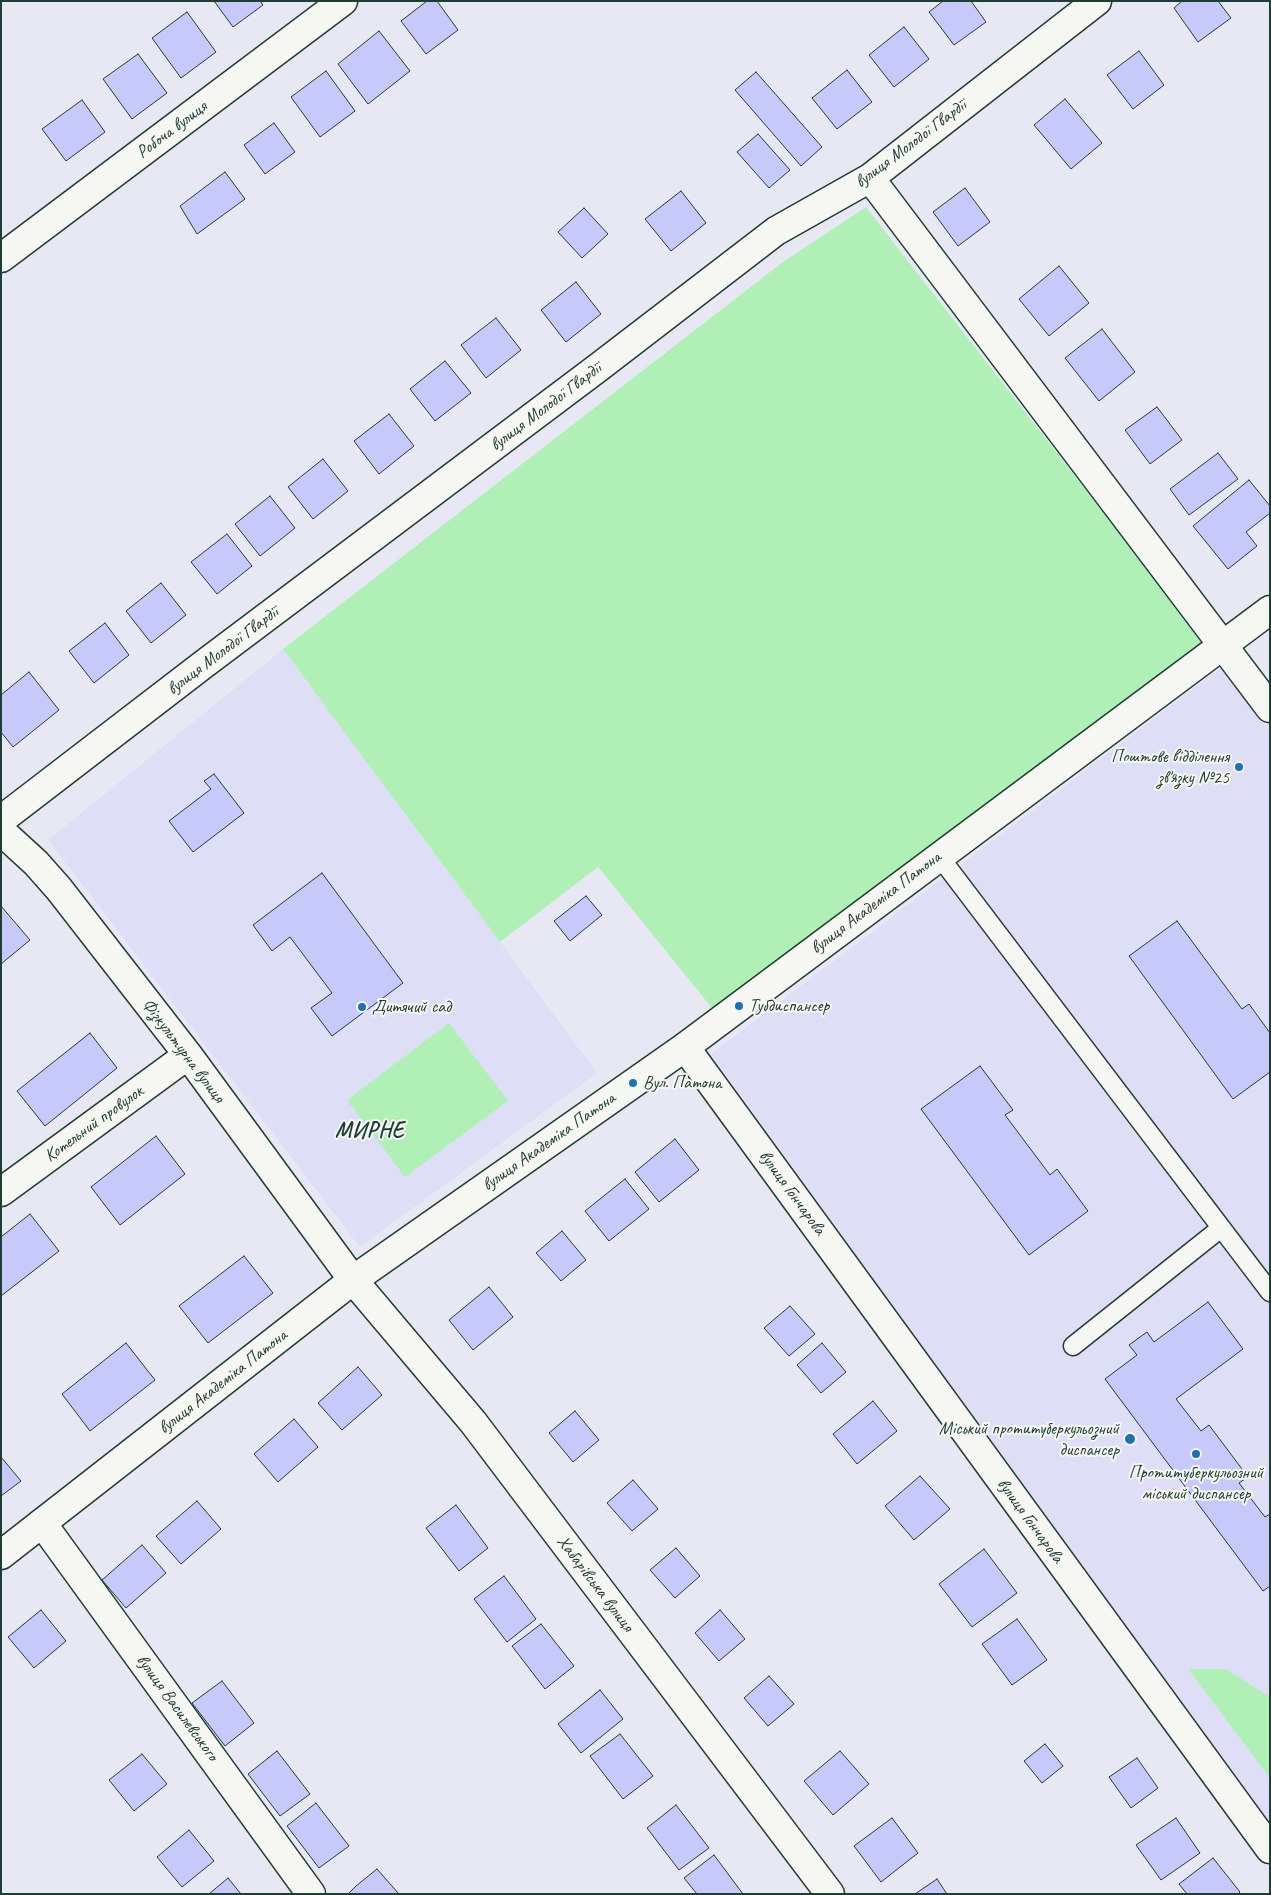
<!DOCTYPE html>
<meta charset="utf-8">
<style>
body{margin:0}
#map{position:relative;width:1271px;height:1895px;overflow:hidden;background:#e8e8f5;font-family:Caveat,sans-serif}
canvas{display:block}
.frame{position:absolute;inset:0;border:2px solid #1f3d34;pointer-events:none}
</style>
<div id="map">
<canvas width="1271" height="1895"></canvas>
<div class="frame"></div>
</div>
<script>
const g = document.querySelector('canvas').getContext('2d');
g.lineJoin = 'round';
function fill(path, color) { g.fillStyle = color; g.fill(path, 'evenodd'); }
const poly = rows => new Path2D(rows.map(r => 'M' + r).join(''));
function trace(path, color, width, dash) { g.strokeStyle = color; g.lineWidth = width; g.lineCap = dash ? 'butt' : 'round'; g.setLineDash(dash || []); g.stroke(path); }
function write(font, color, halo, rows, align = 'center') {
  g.font = font + ' Caveat,sans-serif'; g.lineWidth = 4; g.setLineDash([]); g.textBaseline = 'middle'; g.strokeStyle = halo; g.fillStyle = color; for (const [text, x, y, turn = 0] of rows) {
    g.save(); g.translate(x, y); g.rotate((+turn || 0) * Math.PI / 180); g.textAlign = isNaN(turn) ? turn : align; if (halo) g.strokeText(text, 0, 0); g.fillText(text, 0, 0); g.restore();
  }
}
fill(poly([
 [283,649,597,1073,360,1247,48,840],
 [1223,666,1270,730,1270,1825,711,1054]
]), '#dedff7');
fill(poly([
 [866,207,1205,644,712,1008,598,867,500,942,283,649,783,262],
 [449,1023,508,1101,405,1177,347,1100],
 [1188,1669,1226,1669,1270,1697,1270,1778]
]), '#b0efb6');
const building = poly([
 [214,1,260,1,263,5,233,27,214,1],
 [427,1,437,1,458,30,426,54,401,21,427,1],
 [943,1,971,1,986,22,954,45,929,12,943,1],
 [1182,1,1218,1,1231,18,1198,42,1174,8,1182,1],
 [187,12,216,52,181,78,152,38,187,12],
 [904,27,929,59,894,87,869,55,904,27],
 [379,31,410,71,368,104,338,64,379,31],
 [1139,51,1164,85,1133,109,1107,75,1139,51],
 [138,54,167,93,132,119,103,79,138,54],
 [847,70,872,102,837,129,812,98,847,70],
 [326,71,355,111,320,137,291,97,326,71],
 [756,72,822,147,801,166,735,90,756,72],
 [1065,99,1102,143,1071,169,1034,125,1065,99],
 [82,100,105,132,66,161,42,129,82,100],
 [274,123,295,152,265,174,244,145,274,123],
 [758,134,790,170,769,188,737,152,758,134],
 [225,172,245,199,197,234,180,206,225,172],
 [965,188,990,222,958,246,933,212,965,188],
 [681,191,706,223,671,251,645,219,681,191],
 [584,208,608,234,582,258,558,232,584,208],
 [1059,266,1089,303,1049,336,1019,299,1059,266],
 [576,282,601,314,566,342,541,310,576,282],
 [496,318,521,350,486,378,461,345,496,318],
 [1102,329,1135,372,1099,401,1065,358,1102,329],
 [445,361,471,393,435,421,410,389,445,361],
 [1157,407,1182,440,1150,464,1125,430,1157,407],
 [389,414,414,446,379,474,354,441,389,414],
 [1218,453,1238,479,1189,515,1170,489,1218,453],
 [323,459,348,491,313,519,288,487,323,459],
 [1249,480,1270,506,1270,513,1246,532,1257,546,1228,569,1193,526,1249,480],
 [270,496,295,528,260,556,235,524,270,496],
 [227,534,252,566,217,594,191,562,227,534],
 [161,583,186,615,151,643,126,611,161,583],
 [105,623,129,655,94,683,69,651,105,623],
 [29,672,59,710,13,747,1,732,1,695,29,672],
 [214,774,244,813,193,852,169,821,211,789,204,781,214,774],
 [322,873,403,983,332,1036,311,1008,332,993,290,937,272,951,253,925,322,873],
 [586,896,602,915,570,941,554,921,586,896],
 [1,906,30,940,1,964,1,906],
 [1177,921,1242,1009,1249,1004,1270,1033,1270,1072,1233,1099,1129,956,1177,921],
 [90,1033,117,1068,45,1126,17,1091,90,1033],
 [980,1066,1013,1110,1005,1115,1050,1175,1057,1169,1088,1211,1029,1255,921,1109,980,1066],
 [156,1136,185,1174,120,1225,91,1187,156,1136],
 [675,1139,699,1170,659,1202,635,1172,675,1139],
 [625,1179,649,1209,609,1241,585,1211,625,1179],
 [30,1214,59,1251,1,1296,1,1237,30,1214],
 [562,1231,586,1260,561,1281,536,1253,562,1231],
 [244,1256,273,1293,208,1343,179,1306,244,1256],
 [489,1287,513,1317,473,1350,449,1320,489,1287],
 [1208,1302,1243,1349,1176,1399,1201,1431,1209,1425,1248,1477,1239,1483,1265,1517,1270,1514,1270,1586,1263,1591,1105,1379,1137,1355,1129,1345,1147,1332,1154,1342,1208,1302],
 [790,1306,815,1334,789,1356,764,1328,790,1306],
 [126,1343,155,1380,90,1431,62,1394,126,1343],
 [822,1343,846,1372,821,1393,797,1365,822,1343],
 [358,1367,382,1395,342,1430,318,1403,358,1367],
 [873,1401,897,1431,857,1464,833,1434,873,1401],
 [575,1411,599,1440,573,1462,549,1433,575,1411],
 [294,1419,318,1447,278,1482,254,1454,294,1419],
 [1,1457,21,1481,1,1496,1,1457],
 [920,1476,950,1509,914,1540,885,1506,920,1476],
 [633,1480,658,1509,632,1531,607,1503,633,1480],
 [197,1501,221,1529,181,1564,156,1536,197,1501],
 [456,1505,488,1548,459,1571,426,1528,456,1505],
 [142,1545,166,1573,126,1608,102,1580,142,1545],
 [676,1548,700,1576,675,1598,650,1570,676,1548],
 [984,1549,1017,1593,972,1627,939,1584,984,1549],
 [504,1576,536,1619,507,1642,474,1599,504,1576],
 [41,1610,66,1641,34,1668,8,1637,41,1610],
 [720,1610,745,1639,719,1661,695,1633,720,1610],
 [1017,1619,1047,1660,1012,1685,982,1644,1017,1619],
 [541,1624,574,1666,545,1689,512,1646,541,1624],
 [769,1676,794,1704,768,1726,744,1698,769,1676],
 [222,1681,254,1723,225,1746,192,1703,222,1681],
 [600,1690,623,1719,581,1753,558,1724,600,1690],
 [620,1734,653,1776,623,1799,590,1756,620,1734],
 [1045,1744,1063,1766,1042,1783,1024,1761,1045,1744],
 [277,1751,310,1794,280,1816,248,1774,277,1751],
 [840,1751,869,1784,833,1815,804,1781,840,1751],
 [142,1754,167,1784,134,1811,109,1780,142,1754],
 [1137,1758,1158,1788,1131,1808,1109,1777,1137,1758],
 [316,1803,349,1846,319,1868,287,1826,316,1803],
 [676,1805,709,1848,679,1870,647,1828,676,1805],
 [892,1818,918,1853,881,1882,854,1846,892,1818],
 [1176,1818,1200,1853,1161,1880,1136,1845,1176,1818],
 [189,1830,214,1861,182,1887,157,1857,189,1830],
 [714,1855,743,1894,697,1894,684,1878,714,1855],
 [1213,1858,1240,1892,1238,1894,1187,1894,1179,1884,1213,1858],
 [377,1869,399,1894,348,1894,356,1886,377,1869],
 [228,1878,241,1894,209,1894,228,1878],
 [937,1879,947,1894,915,1894,937,1879]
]);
fill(building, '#c8c9fb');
trace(building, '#1f3d34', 1);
const service = poly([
 [939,856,1270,1292],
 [1073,1346,1221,1228]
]);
const minor = poly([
 [870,178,1270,708],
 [1,258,343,1],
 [1,820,204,664,599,367,776,231,870,178,1097,1],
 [1,831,36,863,59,889,188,1055,353,1280,473,1422,830,1894],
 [685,1047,1270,1849],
 [1,1192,188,1055],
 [42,1523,311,1894]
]);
const tertiary = poly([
 [1,1555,353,1280,685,1047,1270,610]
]);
trace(service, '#1f3d34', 21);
trace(minor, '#1f3d34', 31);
trace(tertiary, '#1f3d34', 31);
trace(service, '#f6f6f2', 18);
trace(minor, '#f6f6f2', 28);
trace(tertiary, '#f6f6f2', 28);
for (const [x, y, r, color] of [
 [1239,767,5,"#1f6fb2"],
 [739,1006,5,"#1f6fb2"],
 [362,1007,5,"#1f6fb2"],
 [633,1083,5,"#1f6fb2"],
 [1130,1439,6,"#1f6fb2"],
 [1196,1454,5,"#1f6fb2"]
]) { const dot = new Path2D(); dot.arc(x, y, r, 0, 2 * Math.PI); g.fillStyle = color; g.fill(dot); trace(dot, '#f6f6f2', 2); }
write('18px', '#1f3d34', '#f6f6f2', [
 ["Робоча вулиця",172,130,-37],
 ["вулиця Молодої Гвардії",911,144,-37],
 ["вулиця Молодої Гвардії",546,407,-37],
 ["вулиця Молодої Гвардії",223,651,-37],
 ["вулиця Академіка Патона",876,903,-37],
 ["Фізкультурна вулиця",183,1051,53],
 ["Котельний провулок",94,1124,-36],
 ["вулиця Академіка Патона",549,1142,-35],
 ["вулиця Гончарова",792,1193,54],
 ["вулиця Академіка Патона",223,1382,-38],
 ["вулиця Гончарова",1030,1521,54],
 ["Хабарівська вулиця",595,1584,53],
 ["вулиця Василевського",177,1708,54]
]);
write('18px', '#1f3d34', '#f6f6f2', [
 ["Поштове відділення",1229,757,"right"],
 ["зв'язку №25",1229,778,"right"],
 ["Тубдиспансер",749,1006],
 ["Дитячий сад",372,1007],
 ["Вул. Патона",643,1083],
 ["Міський протитуберкульозний",1119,1429,"right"],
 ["диспансер",1119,1450,"right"],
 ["Протитуберкульозний",1196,1473,"center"],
 ["міський диспансер",1196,1494,"center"]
], 'left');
g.letterSpacing = '1px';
write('bold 22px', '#1f3d34', '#f6f6f2', [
 ["МИРНЕ",370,1131]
]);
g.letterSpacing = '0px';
</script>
